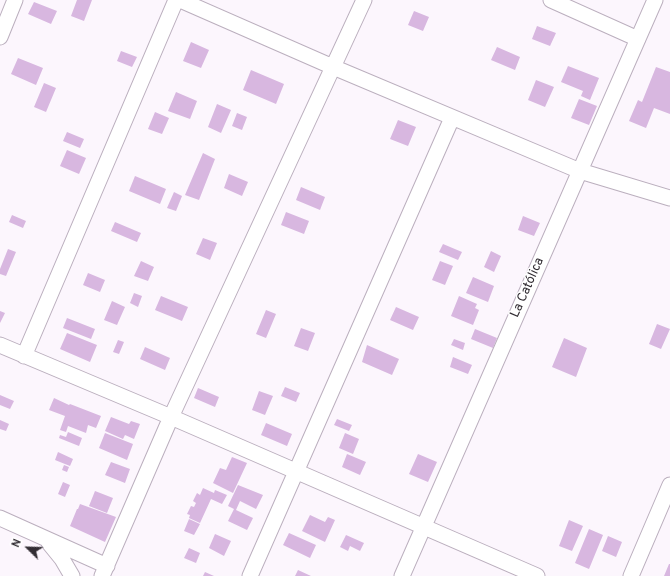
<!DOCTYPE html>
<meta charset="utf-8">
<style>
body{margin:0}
#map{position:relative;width:670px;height:576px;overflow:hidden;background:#fcf6fd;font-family:Overpass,sans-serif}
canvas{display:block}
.north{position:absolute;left:8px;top:528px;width:40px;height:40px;-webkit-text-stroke:3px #fff;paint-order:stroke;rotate:293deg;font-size:11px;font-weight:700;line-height:16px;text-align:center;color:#322d33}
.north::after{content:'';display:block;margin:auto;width:14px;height:18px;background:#322d33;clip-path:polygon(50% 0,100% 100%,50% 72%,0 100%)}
</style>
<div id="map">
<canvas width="670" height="576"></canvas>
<div class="north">N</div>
</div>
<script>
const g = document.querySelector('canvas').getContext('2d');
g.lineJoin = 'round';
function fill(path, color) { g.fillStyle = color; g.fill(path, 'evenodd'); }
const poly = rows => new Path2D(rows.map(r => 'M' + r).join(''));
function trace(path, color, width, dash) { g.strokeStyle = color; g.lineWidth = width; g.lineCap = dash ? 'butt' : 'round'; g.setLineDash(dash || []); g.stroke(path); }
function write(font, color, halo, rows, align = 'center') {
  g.font = font + ' Overpass,sans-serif'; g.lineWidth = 3; g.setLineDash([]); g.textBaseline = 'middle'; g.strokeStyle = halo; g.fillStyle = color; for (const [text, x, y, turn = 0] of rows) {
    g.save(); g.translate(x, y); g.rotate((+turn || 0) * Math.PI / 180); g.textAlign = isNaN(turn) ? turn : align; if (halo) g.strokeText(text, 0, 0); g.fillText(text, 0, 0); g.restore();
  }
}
fill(poly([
 [77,0,92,0,84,21,71,16],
 [34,2,57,11,51,24,28,14],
 [414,11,429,17,423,31,408,25],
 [537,26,556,33,550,46,532,39],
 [191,42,209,50,201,68,183,61],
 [497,47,520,57,515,70,491,60],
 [121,51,137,57,132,67,117,61],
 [18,58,43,68,36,85,11,74],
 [568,66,599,78,590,100,581,96,583,91,561,82],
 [656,67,670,72,670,114,654,108,646,128,629,121,638,100,642,102],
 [251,70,284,84,276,104,243,90],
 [536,80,554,87,545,107,528,100],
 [44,83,56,88,46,112,34,107],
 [176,92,197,101,190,119,168,111],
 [579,99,597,106,589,125,571,118],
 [217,104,231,110,221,133,208,127],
 [155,112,169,118,162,134,148,129],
 [237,113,247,117,242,130,232,126],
 [398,120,416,127,408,146,390,139],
 [67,132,84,139,80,148,63,141],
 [67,150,86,158,79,174,60,166],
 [203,153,215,159,199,200,185,195],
 [229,174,248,182,242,196,224,188],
 [135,176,166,189,160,204,129,191],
 [301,187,325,197,320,210,296,200],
 [174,192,182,196,176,211,167,208],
 [286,212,309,221,304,234,281,225],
 [12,215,26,221,23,228,9,222],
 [523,216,540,223,534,236,518,230],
 [115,222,141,233,137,242,111,231],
 [203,238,217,243,210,260,196,254],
 [443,244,462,252,458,260,439,252],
 [8,249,16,252,6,276,0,274,0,269],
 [491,251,501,256,494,272,484,267],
 [141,261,154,267,148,281,134,276],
 [440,261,453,266,445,285,432,280],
 [88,273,105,280,100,292,83,285],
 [473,277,494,286,488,302,466,293],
 [134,293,142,296,138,307,130,303],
 [161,296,188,307,182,321,155,310],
 [459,296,477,304,475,308,479,310,473,325,451,316],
 [112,301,125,307,117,325,104,320],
 [396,307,419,317,413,330,390,320],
 [266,310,276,314,266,338,256,334],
 [0,311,5,313,0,323],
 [67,318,95,329,91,339,63,328],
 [657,324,670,329,661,349,649,344],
 [301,328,315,333,308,351,294,346],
 [475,329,497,338,493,348,471,339],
 [67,333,97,345,90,362,60,349],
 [564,338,587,348,576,377,552,367],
 [454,339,465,343,463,350,451,345],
 [118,340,124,342,119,354,113,352],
 [367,345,399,359,392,375,362,362],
 [145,347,170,358,165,370,140,359],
 [453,357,472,365,468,374,450,367],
 [285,387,300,393,296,402,281,396],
 [198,388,219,397,215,407,194,398],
 [259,391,273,396,265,415,252,410],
 [0,395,14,401,10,409,0,405],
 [54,398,69,405,70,404,101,416,96,428,88,425,86,433,68,426,66,432,60,430,65,416,49,410],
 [111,417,129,424,131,421,140,424,134,439,125,435,123,439,105,431],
 [337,419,352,425,349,431,334,425],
 [0,420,9,424,6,431,0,429],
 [266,423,292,434,287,446,261,435],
 [68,432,82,438,79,446,59,438,60,435,66,437],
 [105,433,133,444,127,460,99,448],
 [345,433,359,439,353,454,339,448],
 [58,452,73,459,70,466,55,460],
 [347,454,366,462,360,475,342,467],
 [418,454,437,462,428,482,409,474],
 [232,457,247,463,233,493,213,483,220,468,226,470],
 [111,462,130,469,125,483,105,475],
 [64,465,69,467,67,472,62,470],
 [63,482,70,485,65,497,58,494],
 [238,485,263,495,256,509,240,501,236,510,253,518,247,530,228,521,234,509,228,506],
 [203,488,214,493,215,490,227,495,222,504,211,499,200,523,189,518,190,515,187,514,191,506,194,507,196,503,193,501,197,493,200,495],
 [95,491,113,498,107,513,89,506],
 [80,504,116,517,105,542,70,526,77,509,78,509],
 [310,515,325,522,328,517,335,520,325,542,302,531],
 [189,519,200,524,194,535,184,531],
 [569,520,583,526,572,551,559,546],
 [589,529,603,535,589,569,575,563],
 [289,533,316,545,310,558,283,545],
 [215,534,231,541,224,556,209,548],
 [346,535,364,543,360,551,350,546,348,551,340,547],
 [608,536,622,542,616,557,602,551],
 [189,548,200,553,196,563,184,558],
 [669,564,670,564,670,576,664,576],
 [298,570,311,576,295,576],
 [205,572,214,576,203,576]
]), '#d8b7e0');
const minor = poly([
 [180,0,333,67,580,171,670,198],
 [551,0,638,39],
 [0,37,15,0],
 [0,345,171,417,537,576],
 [24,356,176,0],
 [0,518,107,566],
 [49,543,62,559,72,576],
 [102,576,171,417,364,0],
 [250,576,452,118],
 [402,576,655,0],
 [631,576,670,485]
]);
trace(minor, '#bbafbe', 17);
trace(minor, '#fff', 15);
write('13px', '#322d33', '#fff', [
 ["La Católica",528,288,-66]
]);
</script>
